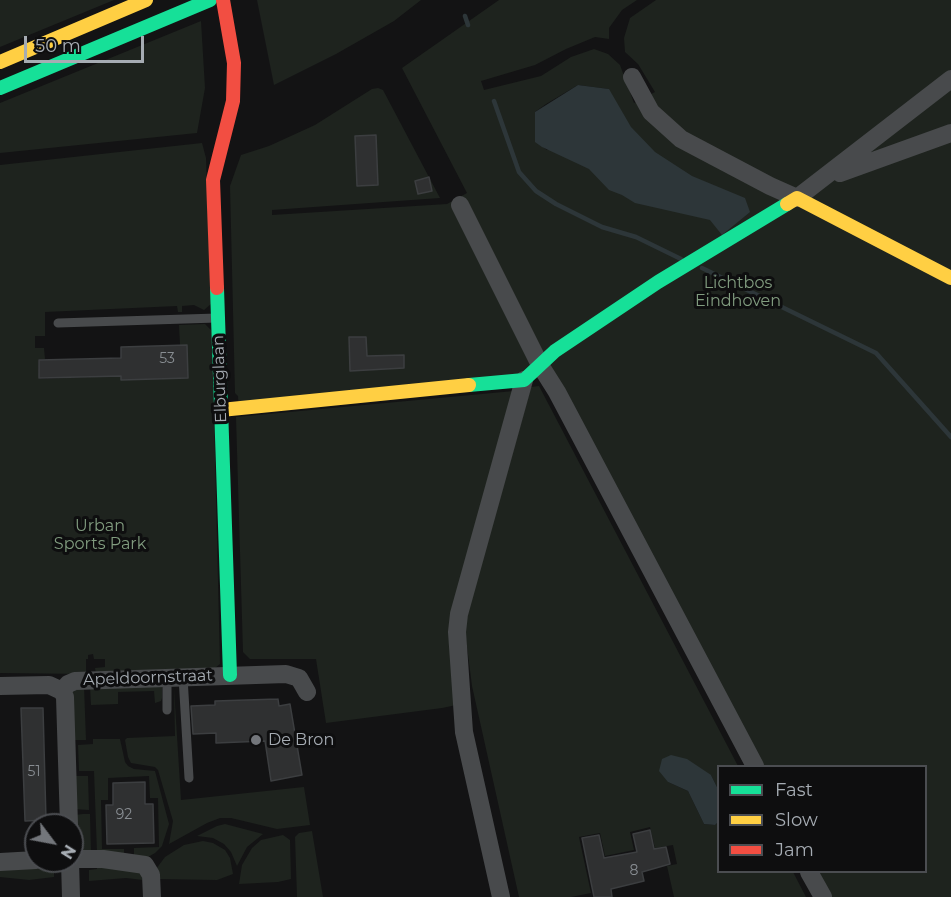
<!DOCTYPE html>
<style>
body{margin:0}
#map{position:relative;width:951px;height:897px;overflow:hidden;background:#131314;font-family:Montserrat,sans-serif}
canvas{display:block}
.legend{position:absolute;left:717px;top:765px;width:210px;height:108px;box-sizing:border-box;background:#0e0e0f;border:2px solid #4b4d51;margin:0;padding:8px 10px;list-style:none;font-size:18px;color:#a6acb3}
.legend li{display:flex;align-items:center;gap:12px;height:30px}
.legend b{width:30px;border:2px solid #4b4d51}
.north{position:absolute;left:24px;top:813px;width:60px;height:60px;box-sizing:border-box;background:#0e0e0f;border:2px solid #4b4d51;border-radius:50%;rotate:122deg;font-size:16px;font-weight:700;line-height:24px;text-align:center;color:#a6acb3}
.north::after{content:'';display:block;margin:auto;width:21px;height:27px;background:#73767b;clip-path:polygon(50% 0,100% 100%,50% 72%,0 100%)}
.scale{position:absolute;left:24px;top:36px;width:120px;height:27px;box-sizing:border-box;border:3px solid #a6acb3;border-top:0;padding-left:8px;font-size:18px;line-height:21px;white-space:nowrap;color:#a6acb3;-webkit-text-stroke:4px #0e0e0f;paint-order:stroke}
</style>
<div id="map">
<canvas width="951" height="897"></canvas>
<ul class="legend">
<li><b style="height:8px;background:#16e098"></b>Fast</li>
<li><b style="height:8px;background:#ffcf43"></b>Slow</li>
<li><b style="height:8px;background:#f24e42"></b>Jam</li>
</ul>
<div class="north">N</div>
<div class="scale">50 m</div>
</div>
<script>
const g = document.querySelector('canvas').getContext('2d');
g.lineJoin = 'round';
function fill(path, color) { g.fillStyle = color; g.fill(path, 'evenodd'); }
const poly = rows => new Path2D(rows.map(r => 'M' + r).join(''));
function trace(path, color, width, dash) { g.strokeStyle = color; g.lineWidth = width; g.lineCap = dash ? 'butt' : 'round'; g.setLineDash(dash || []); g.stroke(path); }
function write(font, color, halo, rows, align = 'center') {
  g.font = font + ' Montserrat,sans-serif'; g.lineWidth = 6; g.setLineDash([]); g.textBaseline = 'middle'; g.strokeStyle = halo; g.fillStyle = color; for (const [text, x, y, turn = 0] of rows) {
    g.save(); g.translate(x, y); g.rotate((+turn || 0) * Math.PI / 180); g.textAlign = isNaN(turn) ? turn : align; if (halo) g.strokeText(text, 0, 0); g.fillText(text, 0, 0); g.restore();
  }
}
fill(poly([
 [0,0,114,0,0,47],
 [257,0,421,0,394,21,336,54,274,85],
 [499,0,637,0,622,10,609,28,609,39,595,37,566,49,535,65,481,81,484,90,541,76,571,57,594,49,608,54,620,65,634,103,655,92,638,64,625,52,624,38,630,18,656,0,951,0,951,897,813,897,800,872,926,872,926,766,745,766,542,378,239,411,238,396,235,393,230,186,241,155,269,146,315,125,372,89,378,88,383,90,440,198,272,210,272,215,447,204,467,193,402,68],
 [578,85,609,89,547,150,535,141,535,112,546,104],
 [201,21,205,88,197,133,0,153,0,103],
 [202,143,206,158,211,304,204,310,194,305,182,306,182,312,178,312,177,306,45,312,45,336,35,336,35,348,44,348,45,359,38,360,39,379,121,376,122,380,188,378,187,345,180,345,179,325,205,324,212,331,220,664,215,668,96,674,95,668,105,667,105,659,94,659,93,654,88,655,88,659,86,659,86,674,0,673,0,165],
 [539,386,738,766,718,766,718,789,711,775,668,782,688,791,704,824,715,825,718,822,718,872,793,872,806,897,674,897,667,866,677,864,673,845,655,848,650,827,630,832,634,850,605,856,600,833,579,837,591,893,571,897,519,897,472,686,465,631,468,611,531,387],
 [514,391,453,606,461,704,442,708,326,723,316,659,250,659,243,652,236,417],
 [84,686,86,740,73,740,71,692],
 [90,686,162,687,162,698,161,701,155,703,154,691,118,692,118,704,91,705],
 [174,688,181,800,304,787,310,825,277,829,231,818,220,818,207,823,169,844,173,821,158,770,155,767,131,763,128,757,125,740,127,738,175,736],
 [93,739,120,739,125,762,128,766,134,769,155,771,169,824,162,846,155,853,148,857,134,856,134,848,159,847,158,798,150,798,149,776,108,778,108,800,101,800,102,849,124,849,124,856,97,853,94,771,79,771,78,745,93,744],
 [74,776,88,776,89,810,74,809],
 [83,814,90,814,91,854,80,851,76,844,75,815],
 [225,824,263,834,247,847,237,866,231,852,224,844,213,838,197,836,217,826],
 [312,831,323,897,297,897,295,837,299,833],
 [283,835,290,840,291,879,278,882,239,884,242,865,252,848,261,840],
 [203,841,213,843,225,850,230,858,233,874,217,880,158,879,156,869,165,857,184,845],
 [97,864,141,871,143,880,126,878,89,881,89,870,97,869],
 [54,866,54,877,29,880,0,877,0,868]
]), '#1e231e');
fill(poly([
 [578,85,609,89,631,127,655,152,692,176,745,198,750,212,722,235,710,220,635,203,622,195,609,190,589,169,542,147,535,142,535,112],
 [671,755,687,759,711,775,718,789,718,822,715,825,704,824,688,791,668,782,659,771,662,759]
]), '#2d3639');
trace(poly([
 [465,16,468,25],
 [494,101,519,172,536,191,556,204,602,227,636,237,681,259],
 [702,268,876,353,951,437]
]), '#2d3639', 4.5);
const building = poly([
 [376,135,378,185,357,186,355,136,376,135],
 [429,177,432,191,418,194,415,181,429,177],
 [349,337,366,337,367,356,404,355,404,368,350,371,349,337],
 [187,345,188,378,121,380,121,376,39,378,39,360,121,358,121,347,187,345],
 [278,699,279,706,290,704,302,775,271,781,265,741,216,743,216,733,193,734,191,706,215,705,215,701,278,699],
 [21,708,43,708,46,820,25,821,21,708],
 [145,782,145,804,153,804,154,843,107,844,106,805,113,805,113,783,145,782],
 [650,830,654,849,666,847,670,864,642,872,644,881,611,889,612,897,594,897,582,838,599,835,604,858,637,852,633,834,650,830]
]);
fill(building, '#2f3031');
trace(building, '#3c3e40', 1.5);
trace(poly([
 [58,323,217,318],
 [183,677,189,778],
 [167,678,167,710]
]), '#484a4c', 9);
trace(poly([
 [632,77,651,112,681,139,770,186,797,198,951,79],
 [840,173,951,133],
 [460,205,540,365,557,392,755,766],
 [0,686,49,685,62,691],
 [62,691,68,684,75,681,286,674,299,678,307,692],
 [62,691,65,697,69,825],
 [72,859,103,859,145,865,151,875,152,897],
 [70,861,71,897],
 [0,862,36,860],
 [809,872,823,897],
 [501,897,464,732,457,632,459,614,524,380]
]), '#484a4c', 18);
trace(poly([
 [0,88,210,0],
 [217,288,230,675],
 [469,385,524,380,555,351,658,282,787,204]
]), '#16e098', 14);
trace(poly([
 [0,62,146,0],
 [787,204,797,198,951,278],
 [221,410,469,385]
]), '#ffcf43', 14);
trace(poly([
 [217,288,213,180,233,101,234,63,223,0]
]), '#f24e42', 14);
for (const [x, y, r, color] of [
 [256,740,6,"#73767b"]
]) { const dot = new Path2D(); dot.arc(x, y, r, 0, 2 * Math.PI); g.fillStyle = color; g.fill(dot); trace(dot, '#0e0e0f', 2); }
write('14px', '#888d92', null, [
 ["53",167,359],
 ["51",34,772],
 ["92",124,815],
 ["8",634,871]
]);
write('16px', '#819c7f', '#0e0e0f', [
 ["Lichtbos",738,283],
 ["Eindhoven",738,301],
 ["Urban",100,526],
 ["Sports Park",100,544]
]);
write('16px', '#a6acb3', '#0e0e0f', [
 ["Elburglaan",220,379,-92],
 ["Apeldoornstraat",148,678,-2]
]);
write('16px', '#a6acb3', '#0e0e0f', [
 ["De Bron",268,740]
], 'left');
</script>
